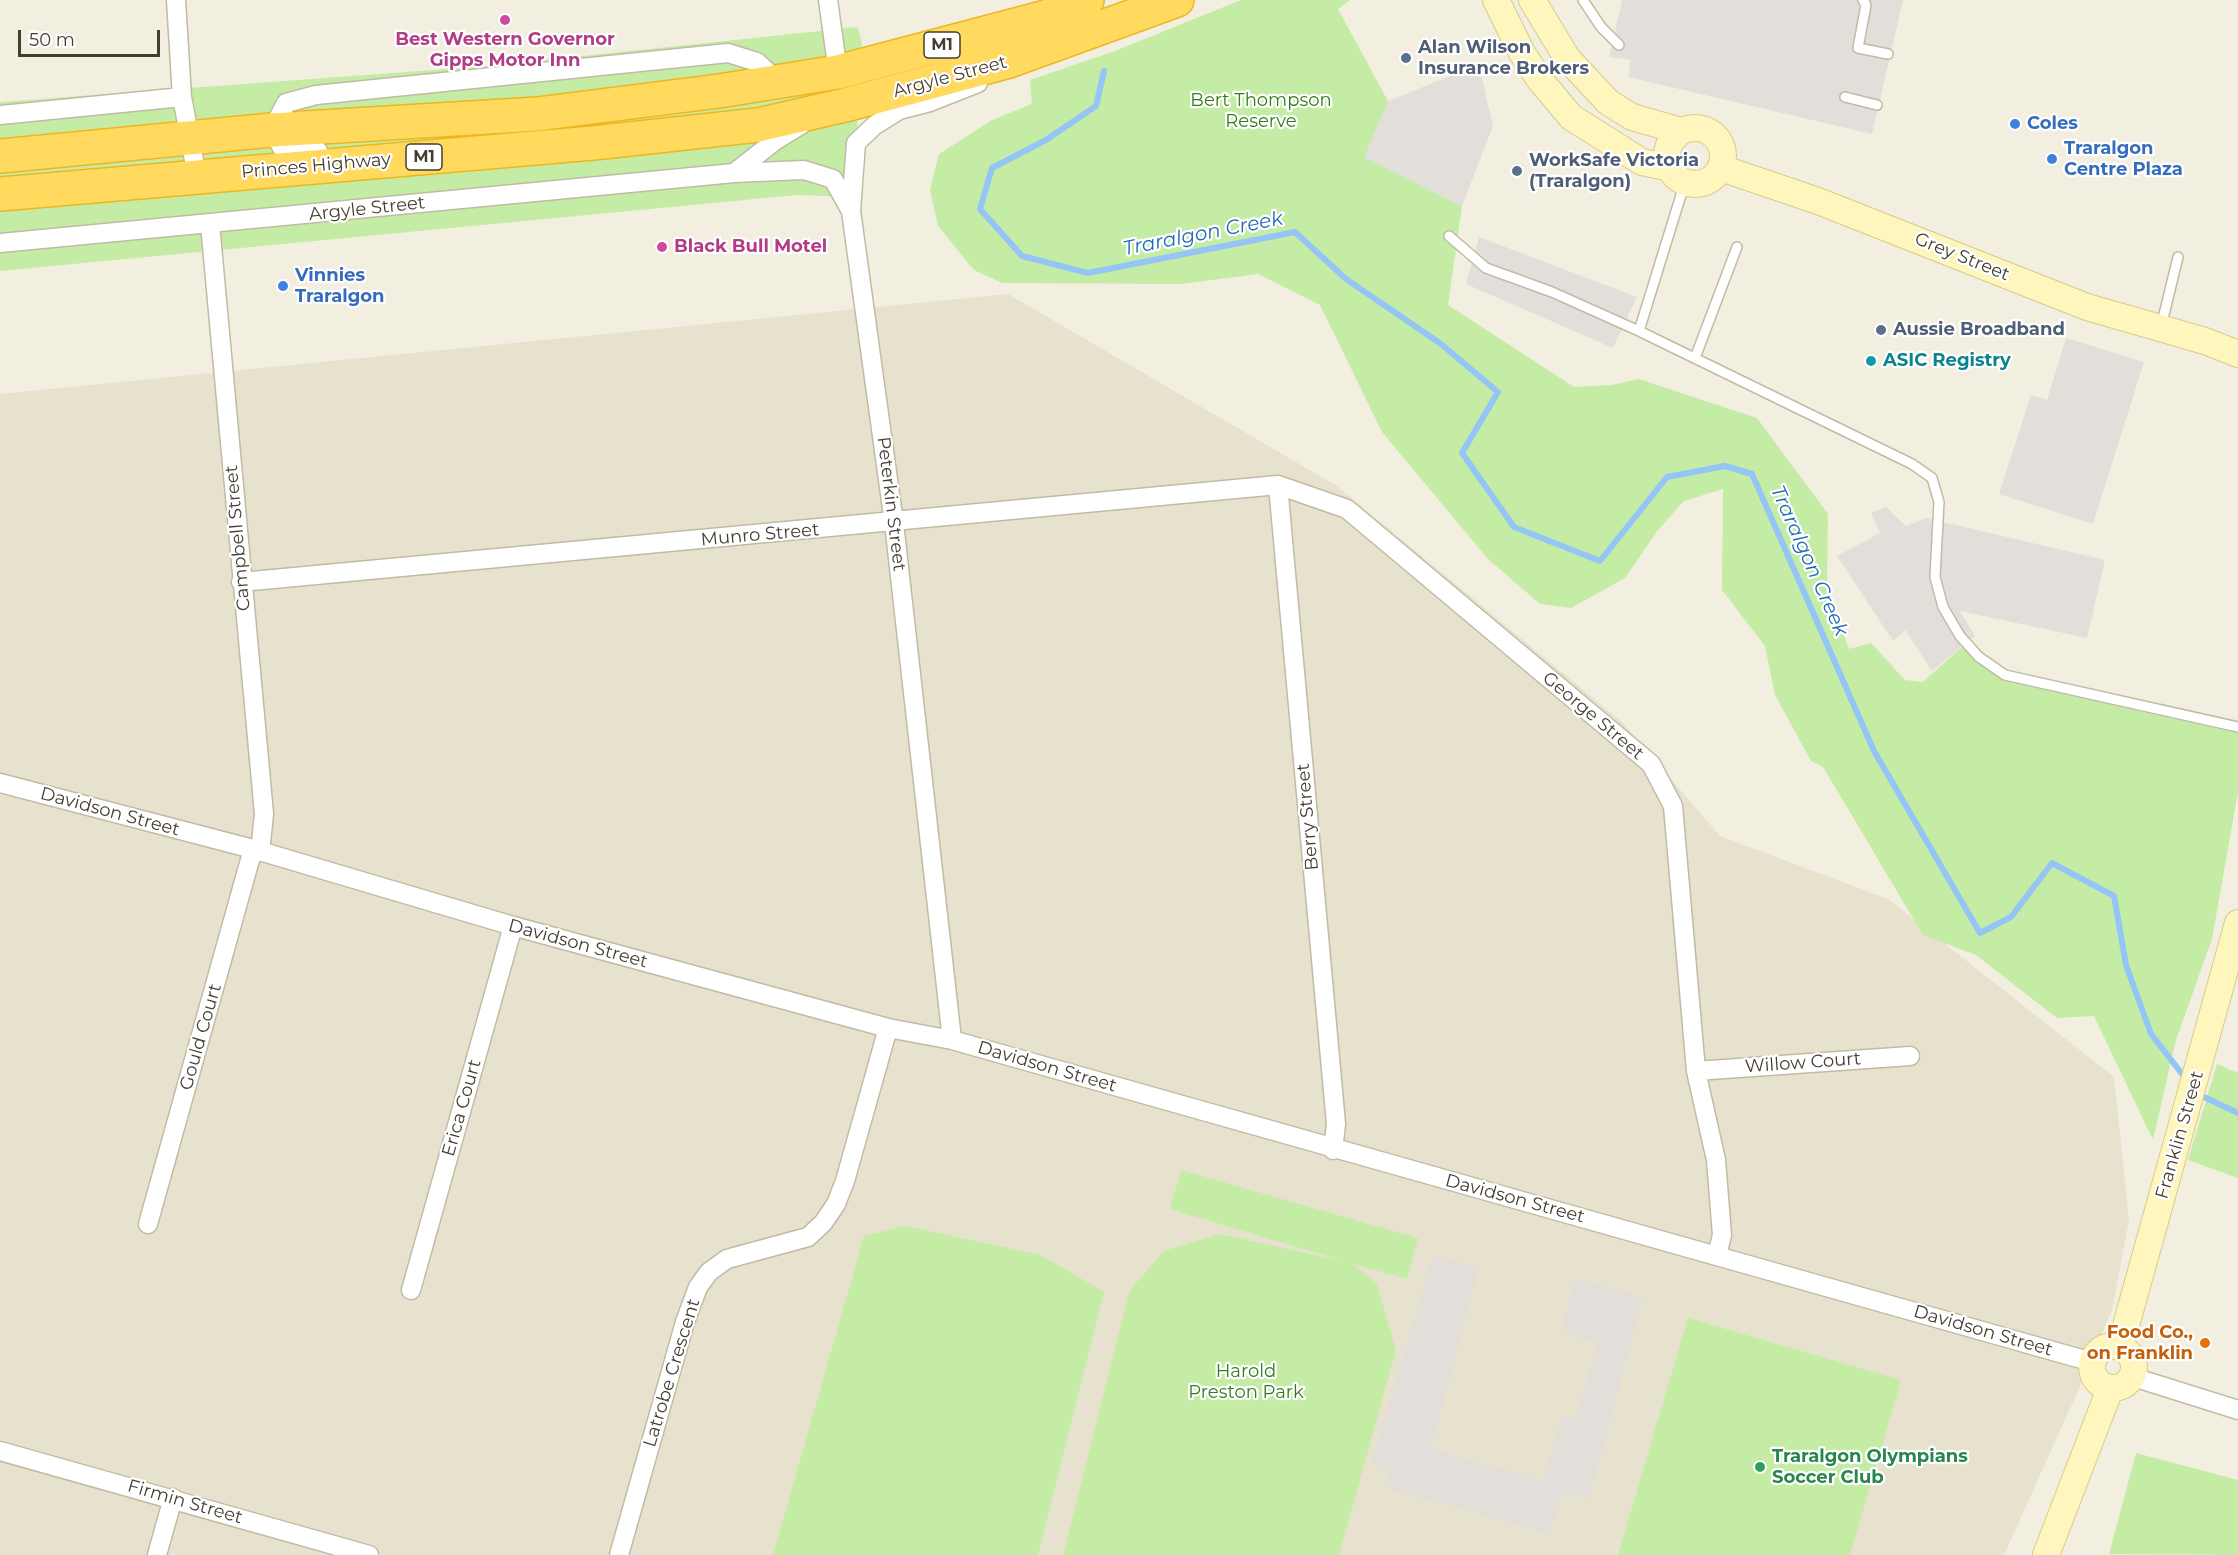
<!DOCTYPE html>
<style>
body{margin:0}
#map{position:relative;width:2238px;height:1555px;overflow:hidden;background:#f2efe0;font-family:Montserrat,sans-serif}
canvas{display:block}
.scale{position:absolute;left:18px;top:30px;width:142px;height:27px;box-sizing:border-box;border:3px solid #443e31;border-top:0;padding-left:8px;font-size:18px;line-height:21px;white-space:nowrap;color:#443e31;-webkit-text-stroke:4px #fff;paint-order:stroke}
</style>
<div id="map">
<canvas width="2238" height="1555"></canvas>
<div class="scale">50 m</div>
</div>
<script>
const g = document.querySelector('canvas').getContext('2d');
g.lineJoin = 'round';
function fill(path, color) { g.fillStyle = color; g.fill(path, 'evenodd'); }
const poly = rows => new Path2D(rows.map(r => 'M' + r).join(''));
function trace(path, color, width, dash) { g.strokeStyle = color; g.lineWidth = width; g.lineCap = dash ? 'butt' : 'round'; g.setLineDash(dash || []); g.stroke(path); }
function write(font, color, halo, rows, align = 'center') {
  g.font = font + ' Montserrat,sans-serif'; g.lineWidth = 4.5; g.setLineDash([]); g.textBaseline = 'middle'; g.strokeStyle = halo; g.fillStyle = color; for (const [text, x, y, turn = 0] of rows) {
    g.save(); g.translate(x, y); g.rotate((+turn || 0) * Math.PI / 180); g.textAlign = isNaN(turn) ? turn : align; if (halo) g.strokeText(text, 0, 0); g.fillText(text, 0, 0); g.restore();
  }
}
fill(poly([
 [1008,294,1337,486,1621,721,1720,836,1888,899,2114,1077,2129,1220,2112,1310,2077,1393,2004,1555,0,1555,0,394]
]), '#e7e2ce');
fill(poly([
 [1241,0,1350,0,1338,9,1388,101,1365,157,1462,206,1448,305,1574,387,1612,385,1639,379,1757,418,1828,514,1827,592,1849,649,1871,643,1905,680,1923,682,1963,646,1996,675,2238,727,2238,792,2212,939,2176,1040,2153,1140,2094,1016,2057,1018,1976,955,1923,935,1823,767,1811,761,1775,695,1765,646,1722,590,1723,489,1684,501,1658,530,1625,578,1571,608,1540,604,1488,559,1382,432,1320,305,1258,274,1181,284,1002,283,974,270,938,226,930,190,939,154,992,120,1032,104,1030,80,1115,51],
 [858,27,862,44,853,197,797,195,0,271,0,102,487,66],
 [2217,1064,2238,1073,2238,1178,2188,1160],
 [1181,1170,1418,1238,1407,1279,1353,1264,1377,1285,1396,1350,1339,1555,1063,1555,1130,1290,1164,1251,1220,1234,1343,1261,1170,1209],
 [905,1226,1041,1255,1104,1292,1038,1555,773,1555,864,1236],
 [1688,1318,1901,1380,1850,1555,1618,1555],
 [2136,1453,2238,1480,2238,1555,2109,1554]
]), '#c4eca4');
fill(poly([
 [1622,0,1903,0,1872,134,1628,77,1631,60,1609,57],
 [1475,66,1482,78,1493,126,1462,206,1364,157,1388,101],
 [1479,237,1637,297,1613,348,1466,284],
 [2066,338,2144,362,2093,524,1999,494,2031,395,2047,400],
 [1886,507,1906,526,1926,518,2105,560,2087,638,1960,611,1975,636,1932,671,1905,630,1893,641,1837,556,1880,533,1871,513],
 [1433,1255,1479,1268,1431,1449,1543,1480,1562,1416,1575,1419,1598,1344,1561,1331,1575,1278,1643,1297,1589,1499,1563,1492,1550,1534,1385,1488,1388,1469,1371,1465]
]), '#e2dfda');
trace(poly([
 [1104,71,1096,106,1046,140,992,168,980,209,1022,256,1088,273,1295,232,1346,279,1441,344,1498,392,1462,453,1514,527,1600,561,1667,477,1725,466,1752,474,1874,751,1980,933,2011,917,2052,863,2114,896,2126,965,2151,1034,2186,1079],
 [2198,1094,2238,1113]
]), '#95c5f7', 6);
const lane = poly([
 [1583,0,1601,27,1619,45],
 [1863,0,1866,5,1858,48,1888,54],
 [1845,97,1877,105],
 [1449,236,1486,268,1552,292,1639,331,1912,464,1932,478,1939,502,1935,577,1943,607,1960,636,1979,657,2005,675,2238,727],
 [2161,327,2178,257],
 [1639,331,1685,182],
 [1695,358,1737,247]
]);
const street = poly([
 [176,0,182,97,197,176],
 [828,0,838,72],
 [0,115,182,97],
 [318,151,285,153,272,130,286,103,316,95,728,53,757,62,777,81],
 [734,173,776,140,802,124],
 [210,224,264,814,260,852],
 [0,243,734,173,804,170,833,179,851,211],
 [1278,485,1336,1124,1333,1150],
 [241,582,1278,485,1347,509,1651,764,1673,806,1696,1071,1716,1160,1722,1235,1717,1255],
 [0,783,253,849,513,926,888,1028,952,1040,2092,1362],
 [952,1040,894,523,851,211,856,143,875,125,899,110,930,102,978,83],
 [1696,1071,1910,1056],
 [148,1224,253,849],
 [411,1290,513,926],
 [2133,1377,2238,1410],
 [0,1451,369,1555],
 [157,1555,173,1498],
 [619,1555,685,1322,698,1287,709,1272,727,1259,808,1237,823,1223,836,1204,845,1181,888,1028]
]);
const secondary = poly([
 [1496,0,1522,53,1540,80,1571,117,1642,162,1670,168],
 [1532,0,1567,58,1608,102,1632,117,1681,131],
 '1667 156a28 28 0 1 1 56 0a28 28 0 1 1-56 0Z',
 [1721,168,1818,201,2087,307,2205,341,2238,354],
 '2092 1367a21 21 0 1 1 42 0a21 21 0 1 1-42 0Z',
 [2120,1347,2238,923],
 [2046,1555,2110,1389]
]);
const highway = poly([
 [0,156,272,130,537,114,719,91,838,72,1046,17,1087,0],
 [0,194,593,143,758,125,845,105,1009,61,1177,0]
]);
trace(lane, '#c1bba5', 12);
trace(street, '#c1bba5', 21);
trace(secondary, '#d7cb8b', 28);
trace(highway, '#edb620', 36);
trace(lane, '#fff', 9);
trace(street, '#fff', 18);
trace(secondary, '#fff6be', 26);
trace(highway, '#ffda5f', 33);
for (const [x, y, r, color] of [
 [505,20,6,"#d1479c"],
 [1406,58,6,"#5c6f8a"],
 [2015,124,6,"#3f7fe0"],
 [2052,159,6,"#3f7fe0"],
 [1517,171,6,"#5c6f8a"],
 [662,247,6,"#d1479c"],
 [283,286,6,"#3f7fe0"],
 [1881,330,6,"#5c6f8a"],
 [1871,361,6,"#0f9aa8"],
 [2205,1343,6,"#e8710a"],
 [1760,1467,6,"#2e9e5b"]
]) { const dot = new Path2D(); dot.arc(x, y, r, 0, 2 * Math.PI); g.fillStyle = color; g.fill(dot); trace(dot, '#fff', 2); }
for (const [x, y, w] of [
 [942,45,36],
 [424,157,36]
]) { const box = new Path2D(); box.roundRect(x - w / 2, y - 13, w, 26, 4.5); g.fillStyle = '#fff'; g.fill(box); trace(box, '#443e31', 1.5); }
write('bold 16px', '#443e31', null, [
 ["M1",942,45],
 ["M1",424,157]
]);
write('bold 18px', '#b23c85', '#fff', [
 ["Best Western Governor",505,40],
 ["Gipps Motor Inn",505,61],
 ["Black Bull Motel",674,247,"left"]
]);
write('bold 18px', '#4e5e75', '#fff', [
 ["Alan Wilson",1418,48],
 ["Insurance Brokers",1418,69],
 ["WorkSafe Victoria",1529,161],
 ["(Traralgon)",1529,182],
 ["Aussie Broadband",1893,330]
], 'left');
write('18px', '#443e31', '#fff', [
 ["Argyle Street",950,77,-15],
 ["Princes Highway",316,166,-5],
 ["Argyle Street",367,209,-6],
 ["Grey Street",1962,257,22],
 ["Peterkin Street",891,504,83],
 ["Munro Street",760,535,-5],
 ["Campbell Street",238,538,-95],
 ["George Street",1593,716,40],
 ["Davidson Street",110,812,15],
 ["Berry Street",1308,817,-95],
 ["Davidson Street",578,944,15],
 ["Gould Court",201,1037,-74],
 ["Willow Court",1803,1063,-4],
 ["Davidson Street",1047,1067,16],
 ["Erica Court",462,1108,-74],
 ["Franklin Street",2180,1135,-74],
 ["Davidson Street",1515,1199,15],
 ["Davidson Street",1983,1331,16],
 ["Latrobe Crescent",672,1373,-73],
 ["Firmin Street",185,1502,16]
]);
write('18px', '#397a20', '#fff', [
 ["Bert Thompson",1261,101],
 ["Reserve",1261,122],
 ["Harold",1246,1372],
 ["Preston Park",1246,1393]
]);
write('bold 18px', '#366cbe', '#fff', [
 ["Coles",2027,124],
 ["Traralgon",2064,149],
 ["Centre Plaza",2064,170],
 ["Vinnies",295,276],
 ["Traralgon",295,297]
], 'left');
write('bold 18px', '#0d838f', '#fff', [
 ["ASIC Registry",1883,361]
], 'left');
write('bold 18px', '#c56008', '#fff', [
 ["Food Co.,",2193,1333],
 ["on Franklin",2193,1354]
], 'right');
write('bold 18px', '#27864d', '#fff', [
 ["Traralgon Olympians",1772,1457],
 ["Soccer Club",1772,1478]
], 'left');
write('italic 20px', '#2169b9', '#fff', [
 ["Traralgon Creek",1203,234,-11],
 ["Traralgon Creek",1809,561,66]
]);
</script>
